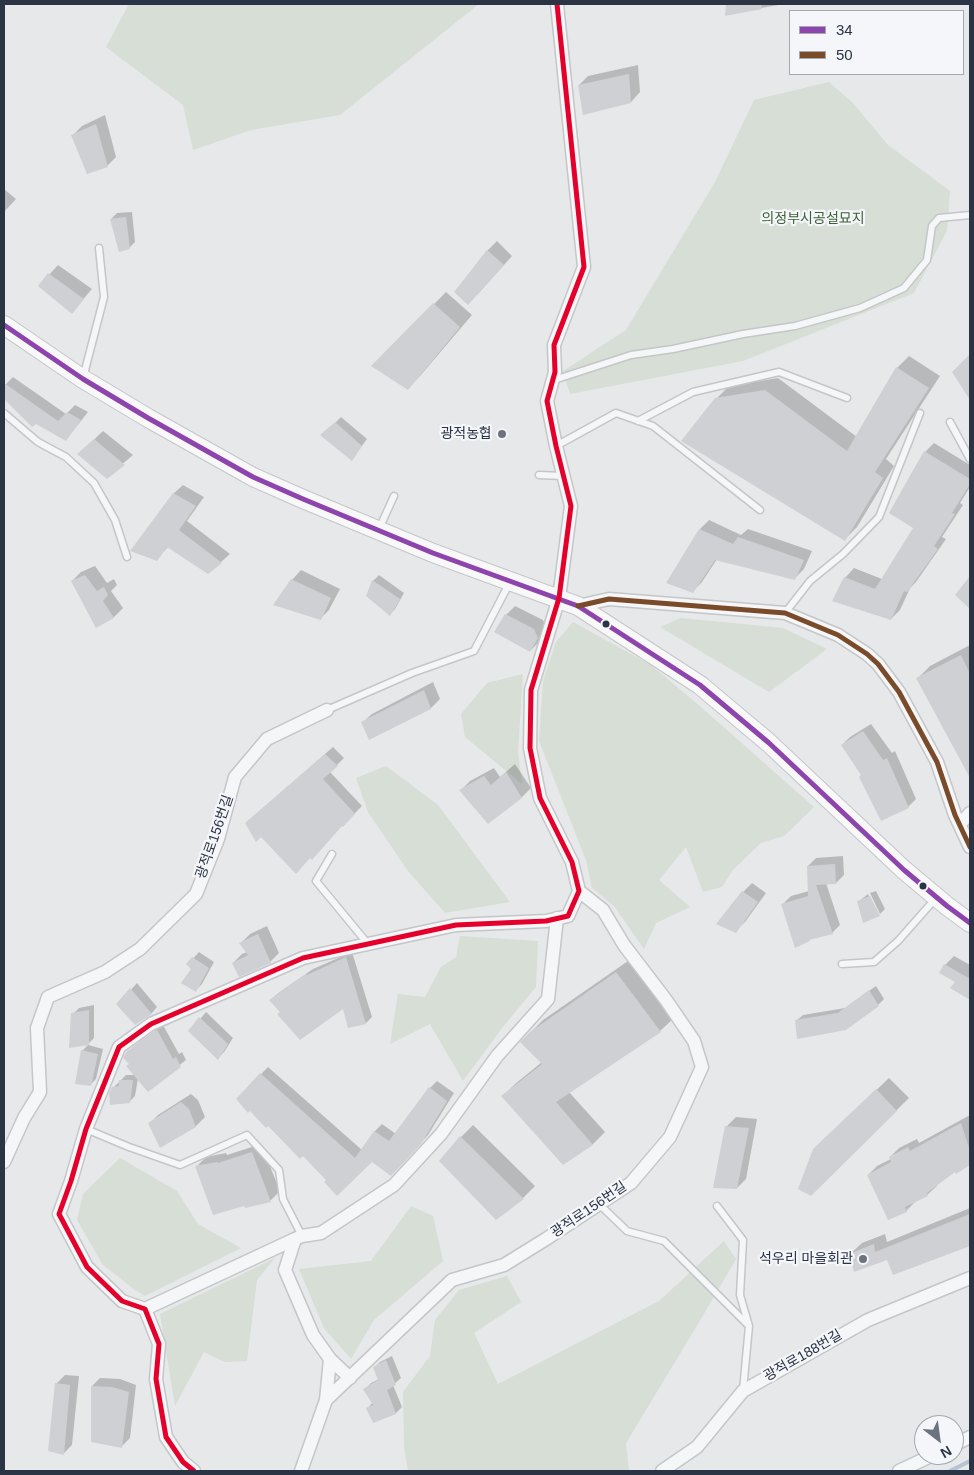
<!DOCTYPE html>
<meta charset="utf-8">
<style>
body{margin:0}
#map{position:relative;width:974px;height:1475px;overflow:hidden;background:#e6e8ea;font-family:Helvetica,sans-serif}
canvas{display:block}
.frame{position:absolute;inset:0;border:5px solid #2b3445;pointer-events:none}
.legend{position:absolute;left:789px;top:10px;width:175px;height:65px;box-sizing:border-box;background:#f4f6f9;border:1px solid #a4a8b1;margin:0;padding:6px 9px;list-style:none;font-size:15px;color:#2b3445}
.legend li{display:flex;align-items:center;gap:10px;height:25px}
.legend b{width:25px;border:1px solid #a4a8b1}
.north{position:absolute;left:914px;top:1415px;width:50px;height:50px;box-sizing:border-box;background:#f4f6f9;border:1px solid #a4a8b1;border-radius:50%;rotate:150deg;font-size:14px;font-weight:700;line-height:20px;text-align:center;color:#2b3445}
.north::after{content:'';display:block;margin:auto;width:18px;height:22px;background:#6c737f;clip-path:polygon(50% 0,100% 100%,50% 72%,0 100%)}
</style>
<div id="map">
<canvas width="974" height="1475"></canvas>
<div class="frame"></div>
<ul class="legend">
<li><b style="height:6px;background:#8e44ad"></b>34</li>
<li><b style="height:6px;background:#7a4b2a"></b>50</li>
</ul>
<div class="north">N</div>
</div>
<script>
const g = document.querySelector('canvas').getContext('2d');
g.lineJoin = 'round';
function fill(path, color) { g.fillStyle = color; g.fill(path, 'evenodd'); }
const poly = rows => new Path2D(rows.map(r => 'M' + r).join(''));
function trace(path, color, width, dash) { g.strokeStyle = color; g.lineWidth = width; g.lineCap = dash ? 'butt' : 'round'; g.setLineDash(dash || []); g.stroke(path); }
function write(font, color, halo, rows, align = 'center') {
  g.font = font + ' Helvetica,"Noto Sans KR",sans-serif'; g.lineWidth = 4.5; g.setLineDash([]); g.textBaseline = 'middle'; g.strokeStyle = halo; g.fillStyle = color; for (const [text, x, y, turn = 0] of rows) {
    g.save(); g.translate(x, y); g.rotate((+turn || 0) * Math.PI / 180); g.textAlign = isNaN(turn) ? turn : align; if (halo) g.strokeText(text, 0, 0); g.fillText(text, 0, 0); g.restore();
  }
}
fill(poly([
 [129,4,479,4,340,115,251,130,193,150,183,105,106,47],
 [829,82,853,103,888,145,950,191,947,231,914,293,743,361,570,394,563,371,626,330,715,182,754,100],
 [681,618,783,628,827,649,769,692,660,627],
 [573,622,651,665,702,708,814,807,784,836,761,843,733,870,722,887,703,892,686,847,659,880,690,907,656,923,644,949,614,906,592,888,586,860,539,741,543,681,556,642],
 [523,674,518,751,522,784,465,737,461,714,487,683],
 [386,766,438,805,510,902,445,913,408,871,368,812,356,778],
 [460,936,538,941,536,987,502,1028,463,1081,430,1024,390,1044,398,994,425,997,441,967,456,957],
 [120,1158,177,1191,198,1224,241,1248,145,1296,135,1290,103,1265,77,1220,83,1194],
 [411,1206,433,1216,443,1261,374,1320,351,1359,324,1328,299,1269,371,1261],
 [724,1241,736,1259,698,1324,626,1443,629,1471,408,1471,404,1447,403,1392,430,1356,435,1320,459,1290,507,1276,521,1302,474,1333,498,1384,659,1301],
 [275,1258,257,1280,247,1361,225,1362,204,1352,175,1406,160,1314]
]), '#d6ded6');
fill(poly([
 [727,4,784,4,727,14],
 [638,65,640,92,631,102,579,85,588,76],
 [105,115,116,157,107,166,73,135,82,126],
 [4,189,16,199,4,212],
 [132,212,135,242,129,248,111,219,117,213],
 [497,241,512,256,477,295,456,292,488,250],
 [58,265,92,289,72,312,39,286],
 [446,292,472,315,420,376,408,388,373,366],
 [909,356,940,376,886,459,894,466,857,527,845,539,716,399,729,386,778,378,857,437,897,368],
 [13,377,66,414,75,405,88,412,73,431,65,439,36,422,32,425,4,397,4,386],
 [341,417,367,439,352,459,328,430],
 [103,431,133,455,107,477,79,454],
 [934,443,970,465,970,487,960,503,963,505,942,537,946,539,916,582,910,588,900,610,891,619,845,578,854,568,882,579,915,528,925,452],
 [183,485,204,497,187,521,230,554,221,562,168,547,156,560,173,494],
 [709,520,741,535,748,529,812,551,804,569,795,578,717,559,702,582,693,591,700,529],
 [95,566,107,583,114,579,117,585,111,591,123,608,114,617,96,626,72,581,81,572],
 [301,570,340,589,329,610,320,619,292,580],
 [379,575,404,593,395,609,390,614,373,581],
 [515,606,543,620,547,628,539,642,530,651,506,615],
 [970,645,970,775,918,678,930,666],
 [433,682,440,699,431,708,370,738,362,723,372,714],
 [871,724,892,753,895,751,916,799,908,807,863,775,842,745,850,737],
 [333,747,344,758,330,772,362,806,350,818,254,816],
 [515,764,531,788,522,797,461,790,470,781,494,768,500,777],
 [843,856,844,875,836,883,826,883,840,925,832,933,811,938,809,940,783,904,791,896,809,891,808,866,816,858],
 [752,883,766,893,745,922,735,931,743,892],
 [876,891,885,909,880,914,870,893],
 [868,894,877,914,880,914,864,921,858,902],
 [267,926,279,953,270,962,233,963,242,954,247,952,241,943,250,934],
 [199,952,214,962,202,984,196,990,193,969,188,964],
 [352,952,372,1017,366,1023,348,1027,344,1007,282,1012,271,1000,277,994,313,969],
 [954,956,970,965,970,998,952,988,957,982,941,973,945,965],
 [628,961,673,1019,660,1031,569,1092,605,1132,593,1144,563,1164,503,1096,515,1084,542,1062,530,1033,543,1020],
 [137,983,157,1007,152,1013,135,1024,118,1004],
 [876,986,884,999,878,1005,846,1029,797,1020,803,1015,845,1008],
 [94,1005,94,1038,88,1044,73,1014,79,1008],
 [206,1012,233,1038,224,1052,218,1058,190,1031],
 [163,1025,179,1054,182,1052,186,1060,148,1090,138,1078,135,1096,129,1102,113,1088,126,1075,135,1075,127,1053,133,1047],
 [88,1045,103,1049,96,1079,90,1085,82,1051],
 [268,1067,362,1150,375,1131,382,1124,396,1134,430,1088,437,1081,454,1093,428,1135,398,1168,371,1160,327,1180,303,1155,237,1099],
 [889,1078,909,1098,810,1195,827,1137],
 [191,1094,198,1100,205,1117,196,1126,160,1147,149,1124,158,1115],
 [970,1115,970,1164,956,1172,956,1170,936,1185,937,1186,927,1195,916,1201,906,1211,868,1175,877,1166,891,1159,890,1157,899,1148,917,1139,919,1143],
 [736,1117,757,1119,746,1179,737,1188,727,1126],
 [473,1125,535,1186,523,1198,496,1218,461,1137],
 [261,1144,280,1191,271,1200,246,1207,197,1166,206,1157,226,1153,227,1155],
 [970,1208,970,1245,894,1273,888,1259,850,1254,862,1243,885,1234,887,1242],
 [392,1356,401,1378,393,1385,402,1407,396,1413,374,1421,367,1409,373,1402,365,1389,371,1383,379,1379,374,1368,380,1362],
 [65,1375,79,1376,72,1445,63,1454,56,1384],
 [100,1378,120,1379,136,1385,130,1438,122,1446,93,1441,92,1386]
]), '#0003');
trace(poly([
 [950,1471,970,1461]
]), '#b4c4d5', 4);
fill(poly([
 [726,4,761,4,762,9,725,16],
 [629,74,631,103,583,115,578,85],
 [96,124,108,167,87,174,71,135],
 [126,217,130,249,119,252,110,219],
 [487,250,504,265,468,305,454,292],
 [48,273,84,299,72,314,38,286],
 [433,303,460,327,408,390,371,366],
 [970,354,970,400,952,372],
 [896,367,929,388,875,472,883,478,845,541,681,441,715,398,765,390,847,451],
 [4,383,58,421,67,412,81,420,66,441,36,424,32,427,4,399],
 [335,422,362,446,352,461,320,435],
 [94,439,125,465,107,479,77,454],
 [924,451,970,479,970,484,952,513,955,514,934,546,938,549,907,592,904,591,891,620,832,601,844,577,875,589,913,528,889,513],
 [173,493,196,506,179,530,222,563,208,574,167,547,157,561,130,551],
 [699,529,733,544,738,537,804,560,795,580,715,560,693,593,666,583],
 [85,575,97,591,104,587,108,595,103,601,114,618,96,628,71,581],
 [970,576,970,609,955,595],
 [291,579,331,598,321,620,273,605],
 [372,580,400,599,390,616,366,596],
 [505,614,534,629,538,638,530,652,494,632],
 [961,655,970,674,970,778,916,678],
 [424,690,431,709,369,740,361,722],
 [863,731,883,760,887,758,909,808,881,821,859,777,861,775,841,745],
 [325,754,338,766,323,779,355,814,343,827,342,826,312,860,310,858,296,874,261,837,256,842,245,823],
 [506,772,522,798,488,824,459,790,484,776,491,785],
 [835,864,836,884,816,885,833,934,809,940,810,941,795,948,781,904,808,896,807,866],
 [742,891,758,902,736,933,716,924],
 [870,896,880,916,863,923,857,901],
 [258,934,271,963,239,977,232,963,248,955,239,943],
 [192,957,209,968,196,992,181,983,191,969,186,964],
 [346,957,366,1024,348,1028,343,1009,300,1040,277,1014,280,1012,269,1000,306,974,307,975],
 [944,964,970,979,970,1000,950,988,955,982,939,973],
 [616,972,661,1032,556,1102,593,1145,563,1165,501,1096,542,1064,520,1042,530,1032],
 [130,988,152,1014,135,1025,116,1004],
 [869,990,879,1006,846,1030,797,1039,795,1020,838,1013],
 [89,1010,89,1045,69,1048,71,1013],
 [199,1017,228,1044,218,1060,188,1031],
 [157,1030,173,1059,176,1057,181,1067,148,1092,126,1066,129,1064,123,1058,126,1052],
 [81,1050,98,1054,91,1086,75,1084],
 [260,1073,355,1158,374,1131,389,1141,429,1087,447,1101,421,1144,391,1176,372,1162,337,1196,324,1182,326,1180,303,1156,300,1159,268,1126,266,1128,250,1111,248,1113,236,1099],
 [119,1080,133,1080,130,1103,110,1105,109,1093,112,1087,119,1086],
 [876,1089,897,1111,811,1196,798,1189,813,1149],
 [181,1102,189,1109,196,1127,160,1148,148,1123],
 [961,1123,970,1151,970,1165,956,1174,955,1172,927,1193,928,1196,905,1207,907,1212,888,1220,867,1175,891,1162,889,1157,908,1147,910,1151],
 [725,1126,749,1128,737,1189,713,1188],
 [460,1136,524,1199,496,1220,439,1161],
 [252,1152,271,1202,245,1208,244,1206,213,1215,195,1166,217,1162,218,1163],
 [970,1214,970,1246,893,1275,887,1260,854,1272,849,1254,874,1244,875,1252],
 [386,1360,396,1385,387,1390,396,1414,373,1423,366,1408,373,1405,363,1389,378,1380,373,1367],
 [55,1383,70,1385,64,1455,48,1451],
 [91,1386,112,1387,129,1392,122,1448,91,1442]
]), '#ced0d3');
const service = poly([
 [83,378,104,297,99,248],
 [554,380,631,355,673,349,743,334,795,326,860,308,904,288,927,260,932,226,939,218,970,215],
 [4,413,38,442,66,457,94,483,115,520,127,557],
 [638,421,693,392,779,372,847,398],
 [950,422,970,459],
 [556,446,616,413,653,426,760,510],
 [539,475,563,476],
 [379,529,394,496],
 [785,613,810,581,843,554,879,517,920,413],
 [327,710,412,673,474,651,510,582],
 [332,854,316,881,368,944],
 [842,964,874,962,898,941,936,898],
 [86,1129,129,1147,180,1165,247,1135,279,1170,283,1199,302,1236],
 [599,1204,627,1231,664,1241,749,1326],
 [717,1206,743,1240,740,1295,749,1326,743,1390]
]);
const minor = poly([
 [578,606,609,599,785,613,838,635,867,654,878,664,899,692,937,762,955,815,970,847],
 [960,824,970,813],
 [4,1162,24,1118,40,1092,37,1028,48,997,105,972,140,949,196,894,218,839,235,777,267,739,327,710],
 [295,1239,285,1270,313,1335,330,1359,326,1400],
 [145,1309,295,1239,302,1236,321,1233,394,1185,441,1134,497,1056,548,999,557,918],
 [330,1359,350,1378],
 [954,1445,970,1437],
 [194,1471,183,1462,166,1437,156,1379,159,1344,145,1309,122,1301,87,1267,59,1214,71,1181,86,1129,119,1047,151,1024,303,958,456,925,546,921,568,916,579,891,572,862,540,798,530,748,531,690,559,598,571,506,556,446,547,401,555,372,554,345,584,267,557,4],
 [301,1471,326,1400,452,1280,504,1265,546,1239,631,1183,670,1137,702,1067,694,1041,666,1000,624,945,603,910,579,891],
 [662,1471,697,1447,743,1391,868,1320,970,1278],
 [899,1471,933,1455]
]);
const secondary = poly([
 [4,325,83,379,148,418,253,477,303,499,433,553,578,606,700,685,769,743,904,870,947,906,970,923]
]);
trace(service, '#c4c6c8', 9);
trace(minor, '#c4c6c8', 15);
trace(secondary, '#c4c6c8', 20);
trace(service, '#f5f6f7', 6);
trace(minor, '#f5f6f7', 12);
trace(secondary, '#f8f8f8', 18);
trace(poly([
 [4,325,83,379,148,418,253,477,303,499,433,553,578,606,700,685,769,743,904,870,947,906,970,923]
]), '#8e44ad', 5);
trace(poly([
 [578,606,609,599,785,613,838,635,867,654,878,664,899,692,937,762,955,815,970,847]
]), '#7a4b2a', 5);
trace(poly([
 [194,1471,183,1462,166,1437,156,1379,159,1344,145,1309,122,1301,87,1267,59,1214,71,1181,86,1129,119,1047,151,1024,303,958,456,925,546,921,568,916,579,891,572,862,540,798,530,748,531,690,559,598,571,506,556,446,547,401,555,372,554,345,584,267,557,4]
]), '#e4002b', 5);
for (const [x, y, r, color] of [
 [502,434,5,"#6c737f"],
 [606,624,4.5,"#2b3445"],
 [923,886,4.5,"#2b3445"],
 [863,1259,5,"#6c737f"]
]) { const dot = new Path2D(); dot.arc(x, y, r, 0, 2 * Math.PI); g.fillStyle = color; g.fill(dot); trace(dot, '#f4f6f9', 2); }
write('14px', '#3f6138', '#f4f6f9', [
 ["의정부시공설묘지",813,219]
]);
write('14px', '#2b3445', '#f4f6f9', [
 ["광적농협",492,434],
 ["석우리 마을회관",853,1259]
], 'right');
write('14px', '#2b3445', '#f4f6f9', [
 ["광적로156번길",215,837,-71],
 ["광적로156번길",589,1210,-34],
 ["광적로188번길",803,1356,-30]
]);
</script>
